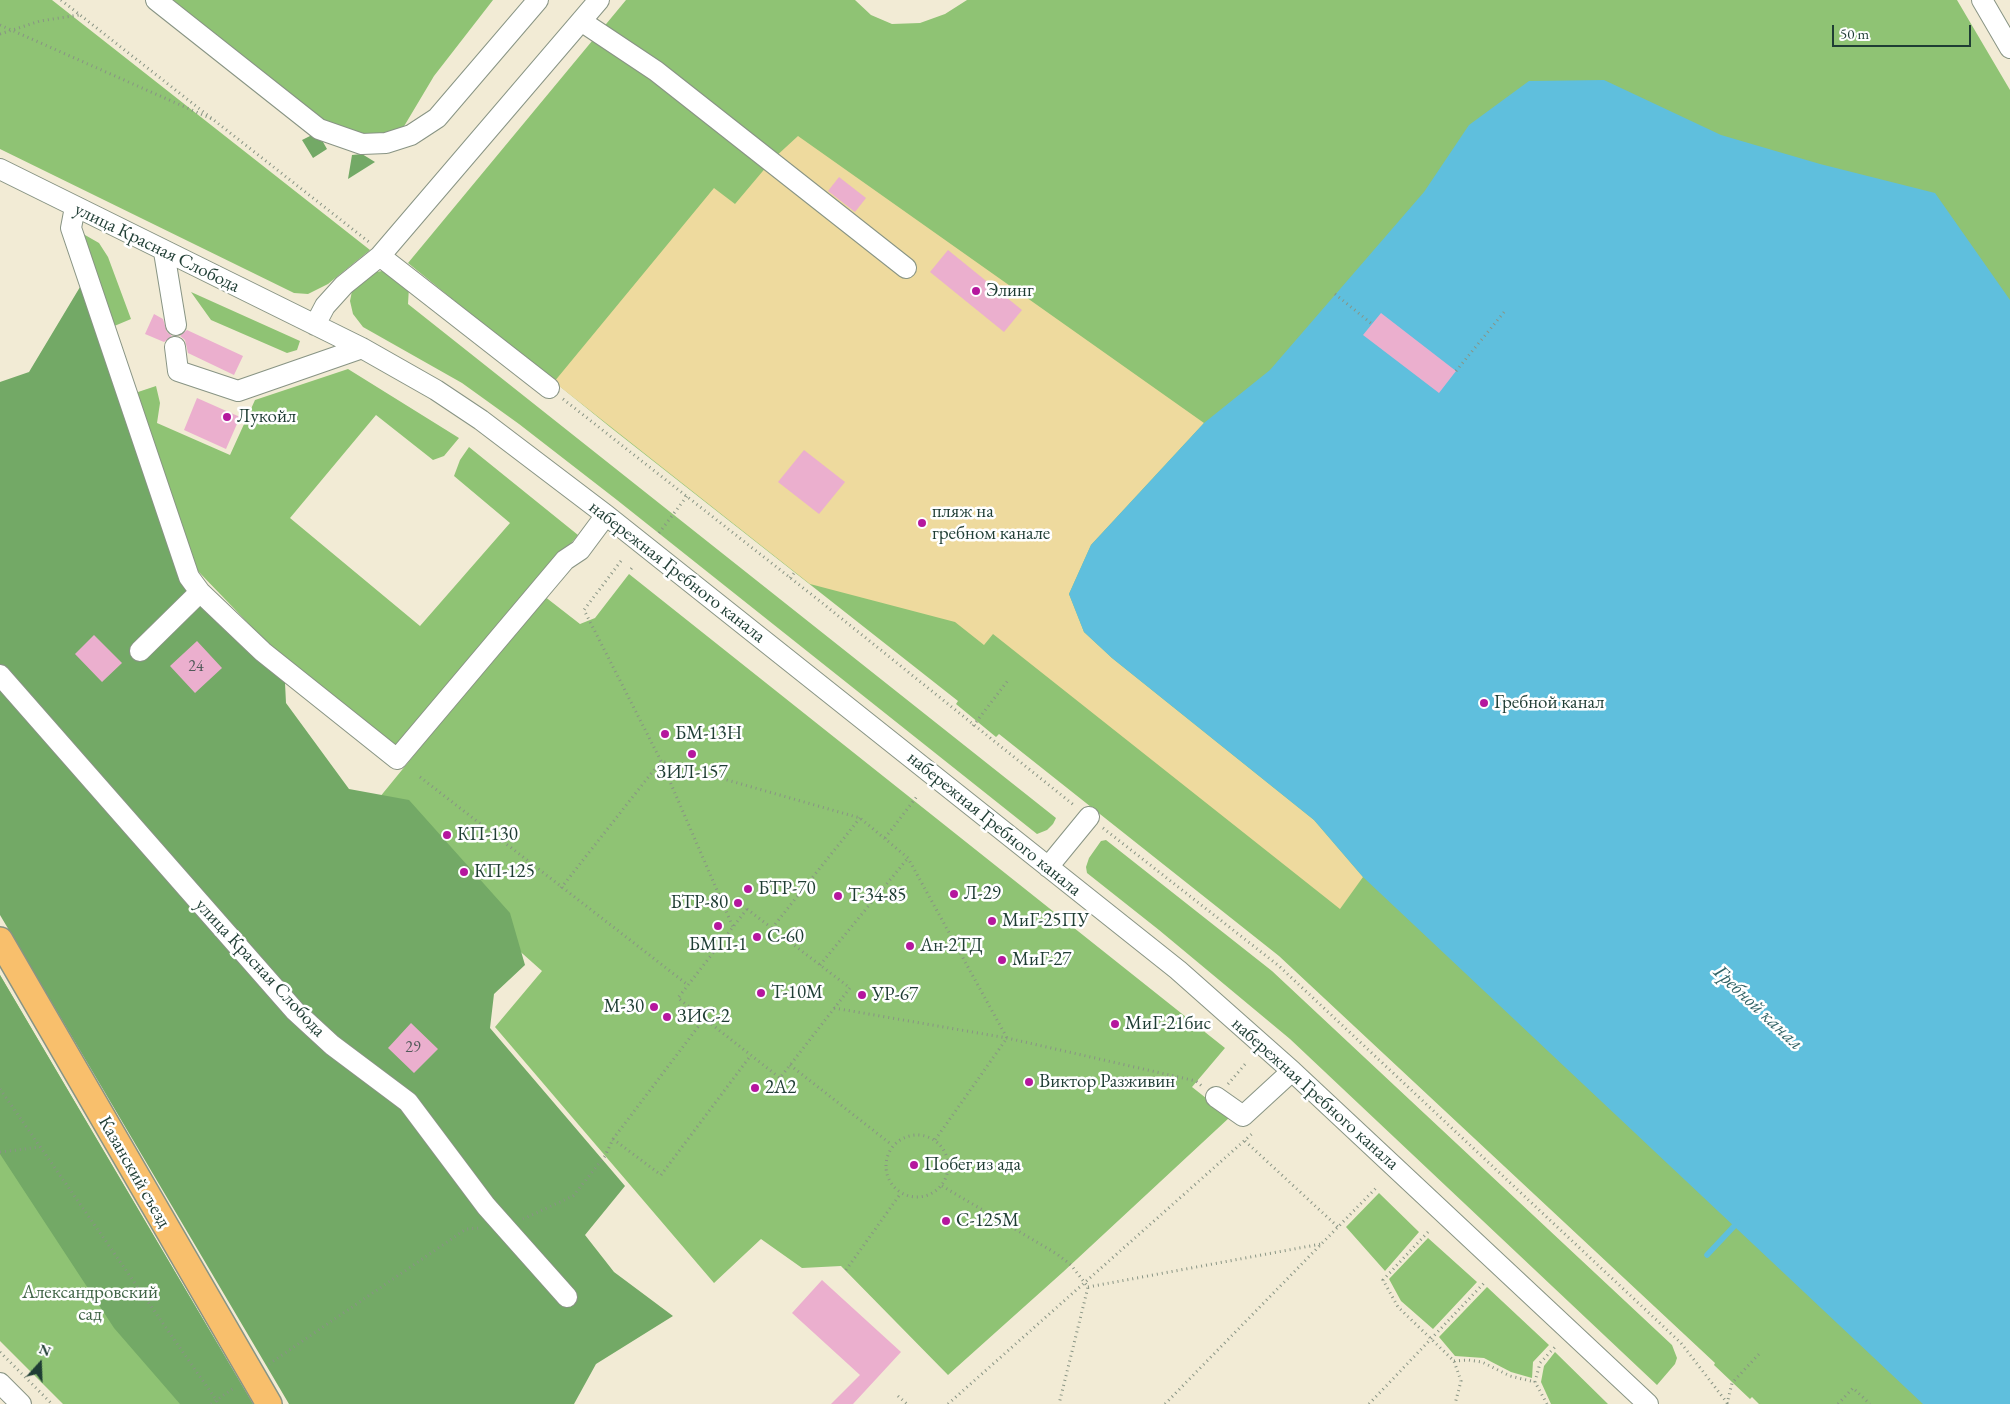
<!DOCTYPE html>
<meta charset="utf-8">
<style>
body{margin:0}
#map{position:relative;width:2010px;height:1404px;overflow:hidden;background:#f2ebd5;font-family:"EB Garamond",serif}
canvas{display:block}
.north{position:absolute;left:15px;top:1339px;width:50px;height:50px;-webkit-text-stroke:4px #fff;paint-order:stroke;rotate:20deg;font-size:14px;font-weight:700;line-height:20px;text-align:center;color:#1f3d34}
.north::after{content:'';display:block;margin:auto;width:18px;height:22px;background:#1f3d34;clip-path:polygon(50% 0,100% 100%,50% 72%,0 100%)}
.scale{position:absolute;left:1832px;top:25px;width:139px;height:22px;box-sizing:border-box;border:2px solid #1f3d34;border-top:0;padding-left:6px;font-size:15px;line-height:18px;white-space:nowrap;color:#1f3d34;-webkit-text-stroke:4px #fff;paint-order:stroke}
</style>
<div id="map">
<canvas width="2010" height="1404"></canvas>
<div class="north">N</div>
<div class="scale">50 m</div>
</div>
<script>
const g = document.querySelector('canvas').getContext('2d');
g.lineJoin = 'round';
function fill(path, color) { g.fillStyle = color; g.fill(path, 'evenodd'); }
const poly = rows => new Path2D(rows.map(r => 'M' + r).join(''));
function trace(path, color, width, dash) { g.strokeStyle = color; g.lineWidth = width; g.lineCap = dash ? 'butt' : 'round'; g.setLineDash(dash || []); g.stroke(path); }
function write(font, color, halo, rows, align = 'center') {
  g.font = font + ' "EB Garamond",serif'; g.lineWidth = 5; g.setLineDash([]); g.textBaseline = 'middle'; g.strokeStyle = halo; g.fillStyle = color; for (const [text, x, y, turn = 0] of rows) {
    g.save(); g.translate(x, y); g.rotate((+turn || 0) * Math.PI / 180); g.textAlign = isNaN(turn) ? turn : align; if (halo) g.strokeText(text, 0, 0); g.fillText(text, 0, 0); g.restore();
  }
}
fill(poly([
 [0,0,52,0,370,250,328,284,308,294,294,293,0,149],
 [170,0,493,0,434,76,403,128,384,135,356,134,332,126],
 [626,0,855,0,871,15,892,24,920,23,945,14,967,0,1957,0,2010,90,2010,1404,1759,1404,1752,1397,1750,1399,1714,1365,1715,1363,1279,956,999,734,996,737,956,704,958,701,610,427,408,263],
 [78,231,99,243,108,257,131,319,112,327,135,393,156,386,160,403,157,423,230,455,255,400,348,369,459,438,444,456,433,460,376,415,290,518,420,626,510,523,454,476,460,460,469,447,578,535,396,752,275,651,196,569],
 [382,271,393,274,409,287,408,304,1056,818,1053,824,1047,830,1037,834,617,500,519,424,462,383,363,327,353,314,350,301,352,291,370,273],
 [191,292,300,341,297,350,287,353,211,320],
 [629,574,1225,1048,1192,1087,1230,1117,1063,1272,948,1375,841,1266,802,1268,761,1239,714,1283,495,1027,542,971,366,814,544,596,580,624,595,618],
 [1106,840,1272,971,1672,1345,1677,1358,1675,1364,1657,1385,1290,1039,1159,930,1087,873,1086,867,1089,858,1101,841],
 [0,975,253,1404,63,1404,0,1341],
 [1379,1193,1419,1232,1385,1271,1346,1227],
 [1428,1238,1477,1282,1433,1329,1401,1301,1389,1279],
 [1487,1287,1549,1345,1533,1362,1532,1378,1511,1372,1484,1358,1455,1356,1439,1337],
 [1555,1352,1608,1404,1551,1404,1541,1382,1544,1366]
]), '#8fc374');
fill(poly([
 [312,135,323,142,327,149,313,158,302,140],
 [362,154,375,162,348,179,352,155],
 [83,282,187,585,285,683,286,703,349,789,409,800,510,913,525,965,494,994,490,1028,625,1186,585,1235,614,1272,673,1316,596,1364,574,1404,289,1404,0,915,0,382,29,372],
 [0,975,253,1404,180,1404,114,1328,0,1154]
]), '#73a966');
fill(poly([
 [798,136,1204,423,1091,545,1069,594,1084,632,1112,658,1314,820,1363,877,1340,909,993,634,984,645,955,622,810,584,554,382,714,188,735,204,773,159]
]), '#eeda9e');
fill(poly([
 [1604,80,1721,135,1820,164,1935,193,2010,300,2010,1404,1923,1404,1363,877,1314,820,1112,658,1084,632,1069,594,1091,545,1204,423,1270,370,1424,192,1469,125,1529,81]
]), '#5fbfdd');
trace(poly([
 [1707,1255,1738,1222]
]), '#5fbfdd', 5.5);
fill(poly([
 [839,177,866,198,855,212,828,191],
 [948,250,1022,310,1004,332,930,272],
 [1381,313,1456,371,1439,393,1363,335],
 [154,314,163,319,167,332,172,336,164,342,145,334],
 [187,330,243,356,234,375,188,353,185,340,180,336],
 [197,398,240,417,226,449,184,430],
 [804,450,845,482,819,514,778,482],
 [94,635,122,663,102,682,75,654],
 [197,641,222,668,195,693,170,666],
 [411,1023,438,1049,414,1073,388,1048],
 [822,1280,901,1352,853,1404,831,1404,860,1375,792,1313]
]), '#ebafce');
const minor = poly([
 [156,0,319,129,362,144,386,143,411,135,437,118,538,0],
 [1982,0,2010,48],
 [581,21,656,71,906,268],
 [0,169,362,348,436,390,481,420,606,515,1178,970,1292,1071,1648,1404],
 [75,207,71,228,189,577,200,592,140,651],
 [164,252,176,325],
 [380,256,549,388],
 [315,325,325,306,344,285,380,256,599,0],
 [175,347,178,371,238,391,362,348],
 [200,592,263,652,397,759,565,560,580,550,606,515],
 [0,675,295,1011,332,1045,408,1102,486,1206,567,1297],
 [1048,867,1089,817],
 [1216,1097,1243,1116,1292,1071],
 [0,1383,21,1404]
]);
const major = poly([
 [0,940,269,1404]
]);
trace(minor, '#889484', 22);
trace(major, '#889484', 28);
trace(poly([
 [61,0,369,242],
 [0,25,212,119],
 [0,34,40,21,79,15],
 [1335,294,1372,324],
 [1456,371,1505,311],
 [563,399,821,602,1075,806],
 [659,533,687,496],
 [621,561,584,610,661,761,733,927],
 [631,569,634,565],
 [790,578,795,572],
 [973,726,1009,679],
 [420,777,688,985],
 [1103,828,1279,966,1681,1343,1728,1404],
 [885,838,918,795],
 [561,888,661,761,860,818,908,858,1007,1038,935,1140],
 [747,909,850,988,780,1078,678,998,747,909],
 [772,928,860,818],
 [820,965,908,858],
 [834,1008,1007,1038,1196,1081,1203,1087],
 [790,1065,892,1145],
 [1228,1084,1247,1062],
 [0,1089,219,1404],
 '886 1166a31 31 0 1 1 62 0a31 31 0 1 1-62 0Z',
 [613,1139,661,1175,751,1055],
 [1245,1141,1338,1227],
 [0,1152,40,1147],
 [942,1186,1057,1254,1071,1265,1088,1287,1059,1404],
 [523,1219,573,1196,605,1156,613,1139,704,1019],
 [1428,1232,1383,1280,1398,1307,1454,1361,1461,1381,1455,1404],
 [846,1270,901,1193],
 [1088,1287,1321,1244],
 [0,1352,52,1404],
 [1454,1361,1468,1360,1482,1362,1510,1376,1535,1382],
 [269,1364,466,1229,481,1228],
 [898,1396,907,1404],
 [211,1404,235,1387],
 [948,1404,1253,1133],
 [1165,1404,1378,1186],
 [1369,1404,1486,1281],
 [1547,1404,1535,1382,1540,1363,1555,1347],
 [1727,1404,1732,1383,1759,1354],
 [1838,1404,1853,1388,1870,1404]
]), '#889484', 3, [1, 4]);
trace(minor, '#fff', 20);
trace(major, '#f8bf6c', 25);
for (const [x, y, r, color] of [
 [976,291,5,"#b5179e"],
 [227,417,5,"#b5179e"],
 [922,523,5,"#b5179e"],
 [1484,703,5,"#b5179e"],
 [665,734,5,"#b5179e"],
 [692,754,5,"#b5179e"],
 [447,835,5,"#b5179e"],
 [464,872,5,"#b5179e"],
 [748,889,5,"#b5179e"],
 [954,894,5,"#b5179e"],
 [838,896,5,"#b5179e"],
 [738,903,5,"#b5179e"],
 [992,921,5,"#b5179e"],
 [718,926,5,"#b5179e"],
 [757,937,5,"#b5179e"],
 [910,946,5,"#b5179e"],
 [1002,960,5,"#b5179e"],
 [761,993,5,"#b5179e"],
 [862,995,5,"#b5179e"],
 [654,1007,5,"#b5179e"],
 [667,1017,5,"#b5179e"],
 [1115,1024,5,"#b5179e"],
 [1029,1082,5,"#b5179e"],
 [755,1088,5,"#b5179e"],
 [914,1165,5,"#b5179e"],
 [946,1221,5,"#b5179e"]
]) { const dot = new Path2D(); dot.arc(x, y, r, 0, 2 * Math.PI); g.fillStyle = color; g.fill(dot); trace(dot, '#fff', 2); }
write('16px', '#525a5a', null, [
 ["24",196,667],
 ["29",413,1048]
]);
write('19px', '#1f3d34', '#fff', [
 ["улица Красная Слобода",157,248,26],
 ["набережная Гребного канала",677,572,38],
 ["набережная Гребного канала",994,824,39],
 ["улица Красная Слобода",260,968,47],
 ["набережная Гребного канала",1315,1094,42],
 ["Казанский съезд",134,1172,60]
]);
write('19px', '#1f3d34', '#fff', [
 ["Элинг",986,291],
 ["Лукойл",237,417],
 ["пляж на",932,512],
 ["гребном канале",932,534],
 ["Гребной канал",1494,703],
 ["БМ-13Н",675,734],
 ["ЗИЛ-157",692,773,"center"],
 ["КП-130",457,835],
 ["КП-125",474,872],
 ["БТР-70",758,889],
 ["Л-29",964,894],
 ["T-34-85",848,896],
 ["БТР-80",728,903,"right"],
 ["МиГ-25ПУ",1002,921],
 ["С-60",767,937],
 ["БМП-1",718,945,"center"],
 ["Ан-2ТД",920,946],
 ["МиГ-27",1012,960],
 ["Т-10М",771,993],
 ["УР-67",872,995],
 ["М-30",644,1007,"right"],
 ["ЗИС-2",677,1017],
 ["МиГ-21бис",1125,1024],
 ["Виктор Разживин",1039,1082],
 ["2А2",765,1088],
 ["Побег из ада",924,1165],
 ["С-125М",956,1221]
], 'left');
write('19px', '#416547', '#fff', [
 ["Александровский",90,1293],
 ["сад",90,1315]
]);
write('italic 20px', '#326467', '#fff', [
 ["Гребной канал",1758,1008,43]
]);
</script>
